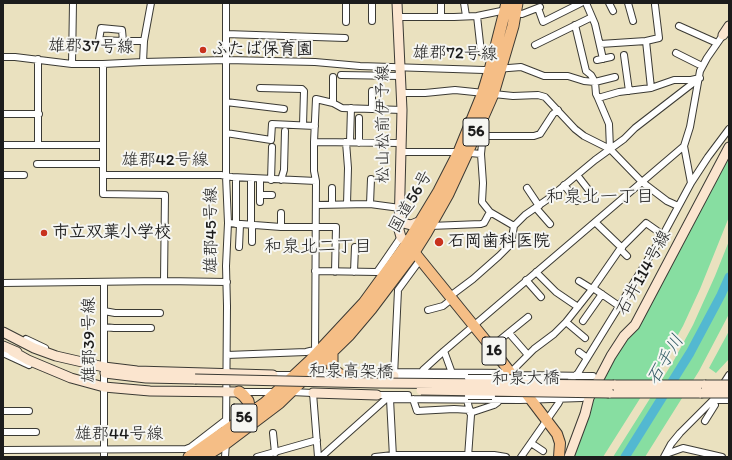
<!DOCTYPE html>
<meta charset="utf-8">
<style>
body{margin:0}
#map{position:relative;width:732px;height:460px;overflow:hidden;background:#eae1bf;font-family:Itim,sans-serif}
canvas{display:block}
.frame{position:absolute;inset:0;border:4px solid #1c1c1c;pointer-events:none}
</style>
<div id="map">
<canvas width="732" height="460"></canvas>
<div class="frame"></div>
</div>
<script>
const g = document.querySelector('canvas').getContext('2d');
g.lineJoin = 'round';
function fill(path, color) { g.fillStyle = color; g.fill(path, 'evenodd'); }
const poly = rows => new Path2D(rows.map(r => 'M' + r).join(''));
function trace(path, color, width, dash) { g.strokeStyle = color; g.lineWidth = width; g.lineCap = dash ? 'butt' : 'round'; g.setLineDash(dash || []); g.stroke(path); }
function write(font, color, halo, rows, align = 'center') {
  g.font = font + ' Itim,"Klee One",sans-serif'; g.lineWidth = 4; g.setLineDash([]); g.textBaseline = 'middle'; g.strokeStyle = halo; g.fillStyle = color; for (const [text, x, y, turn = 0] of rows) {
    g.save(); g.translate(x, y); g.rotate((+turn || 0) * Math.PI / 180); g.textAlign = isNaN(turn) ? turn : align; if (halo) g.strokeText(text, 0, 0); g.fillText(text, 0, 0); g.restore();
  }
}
fill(poly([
 [729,154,729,217,700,289,683,326,658,370,603,457,574,457,580,436,593,402,608,370],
 [729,241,729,314,699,371,645,457,613,457,673,362,693,325,715,276],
 [729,331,729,359,716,373,709,368]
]), '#87dea1');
trace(poly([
 [625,457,690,353,721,295,729,277]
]), '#53b8d1', 9);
const street = poly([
 [226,3,226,176,228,223,226,266,227,306,226,431],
 [464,3,466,16],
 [586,3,595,24,603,59],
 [609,3,613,11],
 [628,3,633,21],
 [538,8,543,22,581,3],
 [514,13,522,14,540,7],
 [477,16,481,52],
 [399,17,454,17,477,16,506,10],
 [441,17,441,3],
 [372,21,372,3],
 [346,22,346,3],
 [575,25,586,71,591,75,595,82,615,77],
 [679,26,717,43],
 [226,34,345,38],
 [123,41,122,30,101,28,99,40,123,41,144,41],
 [600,44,646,41],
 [535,45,592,17],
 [676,53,702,66],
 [624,55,629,91],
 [3,57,15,57,72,64,103,64,143,62,144,41,151,3],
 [38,59,38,145],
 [597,60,611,57],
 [143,62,227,60,315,62,360,66,484,70,521,67,544,76,568,76,584,81,595,82,596,94,598,98,619,92,651,88,674,80,691,80,700,78],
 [72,64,73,3],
 [103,64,103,194,165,195,164,281],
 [341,75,401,76],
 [333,77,333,103],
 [260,88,302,89,304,91,303,125],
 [651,88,646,41,659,38,655,5],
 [402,93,425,93,455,90,513,96,538,95,545,97,575,129,584,136,610,149,642,182,667,201,678,206],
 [598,98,609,124,610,149],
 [226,102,284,109],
 [372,109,372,91],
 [3,114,39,114],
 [226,133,271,140,272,124,315,126],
 [314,142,316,99,333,103,342,108,402,110],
 [346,142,348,168,347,204],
 [350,142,351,108],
 [359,143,359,118],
 [3,145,103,145],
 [401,152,459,152,481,154,482,144,486,136,534,136,540,134,553,114,558,110],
 [481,154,483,183,482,202,490,212,514,226],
 [37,164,103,164],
 [3,175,24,175],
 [103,175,221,175,232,177,316,181],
 [577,175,591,193],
 [260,179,260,202],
 [271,180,272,147],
 [281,180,284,170,285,131],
 [691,183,708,157,729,129],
 [564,185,577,201],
 [332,188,332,204],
 [527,188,539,206],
 [260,195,272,195],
 [370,204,371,179],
 [316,205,370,204,400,208],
 [536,208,550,224],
 [281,213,281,227],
 [595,222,622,248],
 [228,223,281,227,336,227,335,272],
 [236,224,236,178],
 [251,225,251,179],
 [430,226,481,224,484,223,490,212],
 [252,242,252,225],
 [239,247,240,225],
 [620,249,627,256],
 [420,260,398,290,394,376,468,378],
 [315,271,377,272,401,237],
 [354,272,355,247],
 [536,272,556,292,578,307],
 [526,280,541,297],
 [579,281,592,289],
 [104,282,104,457],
 [3,283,164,281,227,282],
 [593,288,619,306],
 [428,310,443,306,448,302,453,294,473,279,499,256,509,246,512,238,514,226,525,215,548,199,595,160,624,139,635,128,697,80],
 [104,311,115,313,160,313],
 [583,321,602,294],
 [566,322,585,338],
 [104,327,114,328,151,328],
 [509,333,528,355],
 [26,339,45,348],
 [491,347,528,317],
 [444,351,452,373],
 [579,352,587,358],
 [3,353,29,365],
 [227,355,306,352,318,349],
 [315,355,316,181,314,171,314,142,402,143],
 [395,372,510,373,516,375,593,376],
 [423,372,423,370,444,351,684,146],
 [510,373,534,349,554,334,566,322,593,288,620,249,646,223,663,235],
 [273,375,293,375],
 [309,375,339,376],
 [241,392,276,392],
 [291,392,313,393,318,457],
 [377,395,408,395],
 [390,399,393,457],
 [413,399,417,411,454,409,470,410],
 [467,400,471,415,468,457],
 [713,400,729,400],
 [3,411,29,411],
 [470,413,494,405,498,402,498,400],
 [705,421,715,405,712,402],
 [3,432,36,432],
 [273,433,275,453],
 [531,443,543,451],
 [3,450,186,449,191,447,226,420],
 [666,454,683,448,722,457],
 [225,457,226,443],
 [257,457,317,440],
 [321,457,386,399,520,400,582,398],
 [375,457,393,455,494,455,506,457],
 [521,457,558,404,571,380,578,373,663,235,691,183,684,146,690,127,700,71,707,58,723,35],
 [664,457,671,444,680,433,713,400,729,375]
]);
const secondary = poly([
 [397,3,402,110,399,230,401,237,407,244],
 [723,35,729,26],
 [399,219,403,223,411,225,421,221],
 [3,332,34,348,56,356,104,367,137,371,273,375],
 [3,346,17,352],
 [12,351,28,360,71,378,104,387,150,391,239,392],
 [105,373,146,378,195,379],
 [342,376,394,376],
 [614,385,705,385],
 [313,393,377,395],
 [609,393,701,393],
 [569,457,585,414,589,398,611,356,624,336,635,325,729,147]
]);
const primary = poly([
 [410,247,491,347,557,434,560,443,559,457]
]);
const highway = poly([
 [332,351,332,366,335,371,342,376],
 [239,392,243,395,248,401,249,406,246,416],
 [189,457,265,403,310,361,364,303,407,244,439,191,459,152,483,93,490,70,507,3],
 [203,457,226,443,279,403,349,335,371,309,414,252,426,233,448,194,467,153,493,94,513,26,517,3]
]);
trace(street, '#3b3a34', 8);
trace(secondary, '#3b3a34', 11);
trace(primary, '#3b3a34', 12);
trace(highway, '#3b3a34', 13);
trace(street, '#fff', 6);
trace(secondary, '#fbe5cf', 9);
trace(primary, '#f5be86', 10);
trace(highway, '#f5be86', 11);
const streetBridge = poly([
 [468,378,507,378,541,380],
 [468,396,492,396]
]);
const secondaryBridge = poly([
 [195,379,377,383,614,385],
 [705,385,729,385],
 [421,390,609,393],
 [701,393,729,393]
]);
trace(streetBridge, '#3b3a34', 8, []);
trace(secondaryBridge, '#3b3a34', 11, []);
trace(streetBridge, '#fff', 6);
trace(secondaryBridge, '#fbe5cf', 9);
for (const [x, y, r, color] of [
 [203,50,4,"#c8321e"],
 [44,233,4,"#c8321e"],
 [439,242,5,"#c8321e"]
]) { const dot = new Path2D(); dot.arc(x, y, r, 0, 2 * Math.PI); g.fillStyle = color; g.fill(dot); trace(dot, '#f6f6f2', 1.5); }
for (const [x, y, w] of [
 [476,132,26],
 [494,351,24],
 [244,418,26]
]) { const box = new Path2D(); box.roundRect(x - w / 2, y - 14, w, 28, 3); g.fillStyle = '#f6f6f2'; g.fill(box); trace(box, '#1c1c1c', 1); }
write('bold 16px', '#1c1c1c', null, [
 ["56",476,132],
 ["16",494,351],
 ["56",244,418]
]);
write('17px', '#1c1c1c', '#f6f6f2', [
 ["雄郡37号線",91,47,1],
 ["雄郡72号線",455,54,1],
 ["松山松前伊予線",384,124,-90],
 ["雄郡42号線",165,161],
 ["国道56号",411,202,-60],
 ["雄郡45号線",212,230,-90],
 ["石井114号線",644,273,-61],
 ["雄郡39号線",90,340,-90],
 ["和泉高架橋",351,372,1],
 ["和泉大橋",526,379,-1],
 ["雄郡44号線",119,435]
]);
write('bold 17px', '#1c1c1c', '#f6f6f2', [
 ["ふたば保育園",211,50],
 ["市立双葉小学校",52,233],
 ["石岡歯科医院",448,242]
], 'left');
write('18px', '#1c1c1c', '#f6f6f2', [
 ["和泉北一丁目",600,197],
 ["和泉北二丁目",318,247]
]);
write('italic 18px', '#325a64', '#f6f6f2', [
 ["石手川",666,360,-59]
]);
</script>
